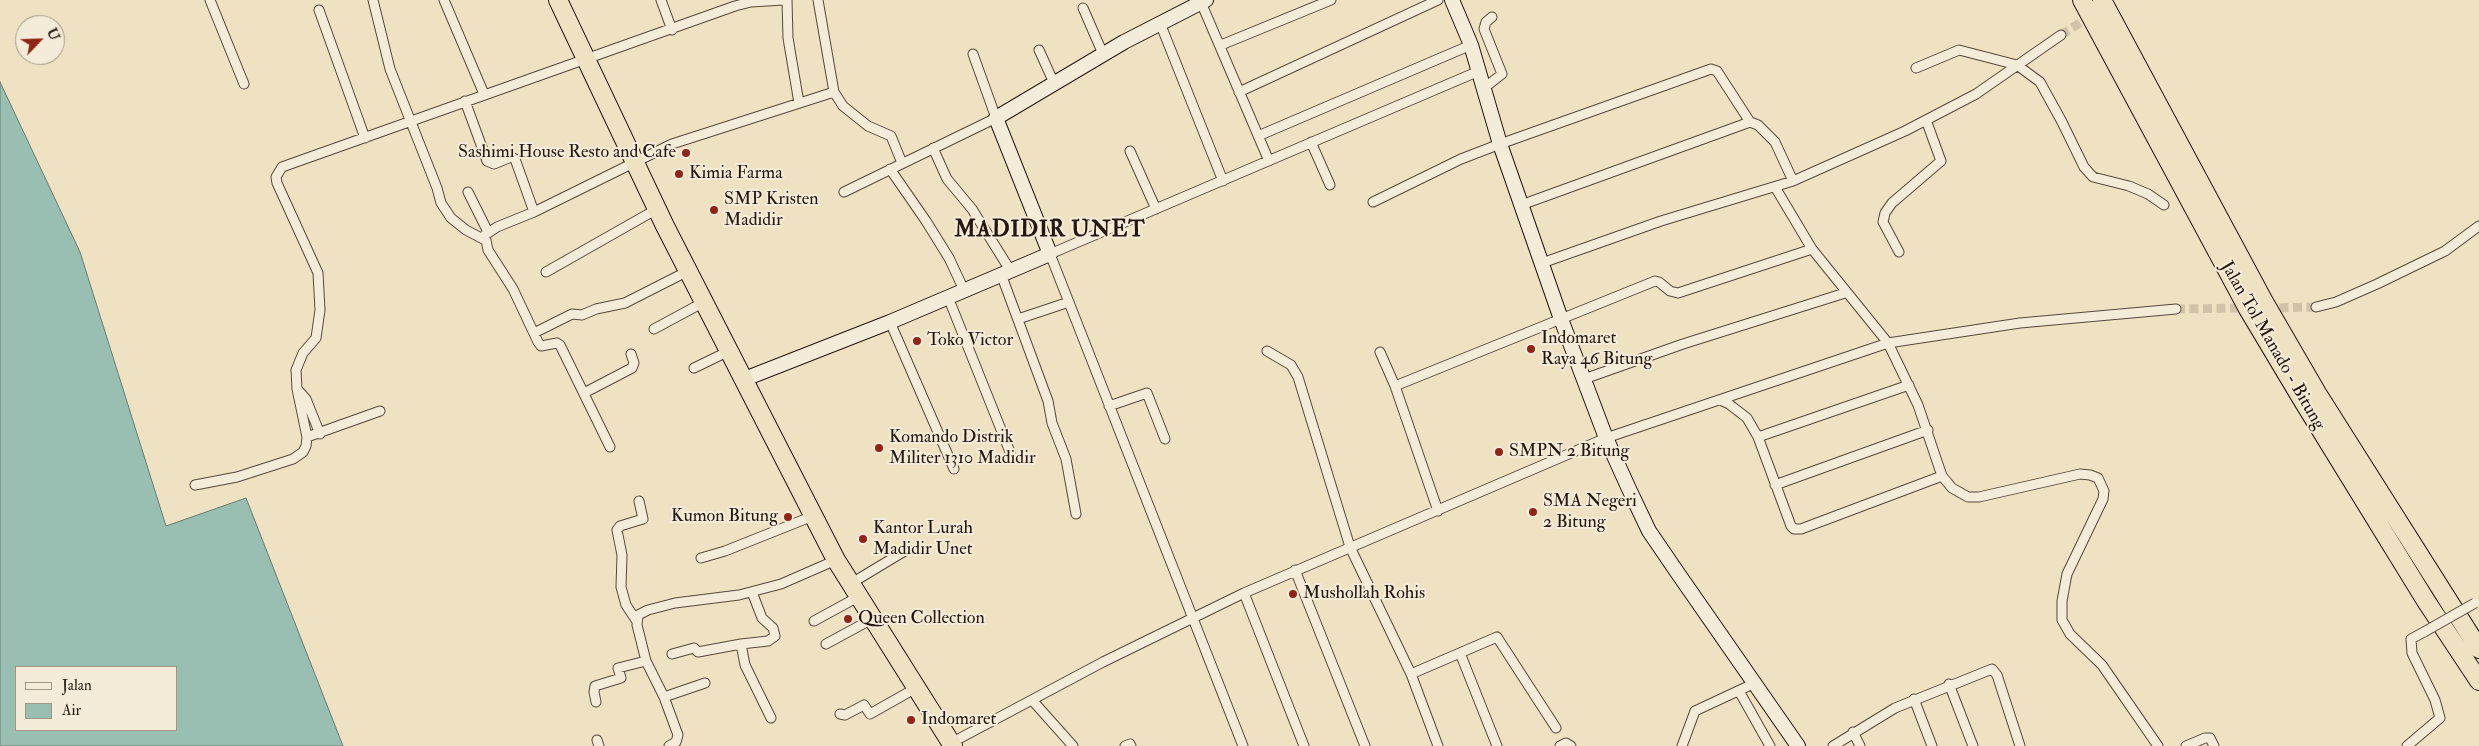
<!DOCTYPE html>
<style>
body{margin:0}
#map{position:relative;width:2479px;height:746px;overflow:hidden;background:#eee2c3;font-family:"IM FELL Double Pica",serif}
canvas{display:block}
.legend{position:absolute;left:15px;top:666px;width:162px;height:65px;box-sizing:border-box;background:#f4ecd8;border:1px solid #a19688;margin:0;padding:6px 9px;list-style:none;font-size:15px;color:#25160f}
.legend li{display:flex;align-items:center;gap:10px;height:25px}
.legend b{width:25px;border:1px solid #a19688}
.north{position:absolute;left:15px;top:15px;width:50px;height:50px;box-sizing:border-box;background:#f4ecd8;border:1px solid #a19688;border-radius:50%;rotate:66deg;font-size:14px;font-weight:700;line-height:20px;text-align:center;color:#25160f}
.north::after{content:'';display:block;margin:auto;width:18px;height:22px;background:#8f2418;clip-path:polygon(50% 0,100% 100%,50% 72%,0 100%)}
</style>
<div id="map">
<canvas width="2479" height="746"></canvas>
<ul class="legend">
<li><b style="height:6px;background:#f4ecd8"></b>Jalan</li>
<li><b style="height:14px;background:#99beb2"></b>Air</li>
</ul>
<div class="north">U</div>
</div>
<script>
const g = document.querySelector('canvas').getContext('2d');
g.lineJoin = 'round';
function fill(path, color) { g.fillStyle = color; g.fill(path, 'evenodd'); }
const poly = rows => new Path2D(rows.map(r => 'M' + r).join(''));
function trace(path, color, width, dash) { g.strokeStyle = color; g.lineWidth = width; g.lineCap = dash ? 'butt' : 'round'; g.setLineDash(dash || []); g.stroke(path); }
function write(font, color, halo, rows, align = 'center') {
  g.font = font + ' "IM FELL Double Pica",serif'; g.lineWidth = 4; g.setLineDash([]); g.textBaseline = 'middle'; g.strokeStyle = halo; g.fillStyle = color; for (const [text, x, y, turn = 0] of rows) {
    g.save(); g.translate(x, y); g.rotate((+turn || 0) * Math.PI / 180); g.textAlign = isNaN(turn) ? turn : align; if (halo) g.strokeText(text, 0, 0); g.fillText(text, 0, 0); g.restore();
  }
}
const water = poly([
 [0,82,80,252,166,526,246,498,343,746,0,746,0,82],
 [16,667,176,667,176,730,16,730,16,667]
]);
fill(water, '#99beb2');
trace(water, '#6b7b71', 1);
trace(poly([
 [2061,35,2092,15],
 [2266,308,2316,307],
 [2176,309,2248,308]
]), '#d0c3a8', 9, [9, 4.5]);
const street = poly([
 [210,0,244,84],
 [373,0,390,69,437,188,441,203,451,218,466,230,485,240],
 [444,0,484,94],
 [661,0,672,30],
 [787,0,788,38,799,103],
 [818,0,834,92,843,106,868,126,891,136,902,163],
 [1200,0,1269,161],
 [1083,8,1103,54],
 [319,10,365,138],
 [1160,23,1223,181],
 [1221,45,1331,0],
 [1039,50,1054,83],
 [1916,68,1959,50,2017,65,2040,82,2062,122,2084,167,2093,177,2129,186,2148,194,2164,205],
 [1484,88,1502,74,1484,29,1486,22,1492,17],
 [1239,92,1438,0],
 [465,101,487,161,494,164,511,157,515,159,534,212],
 [1258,136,1471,45],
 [1311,142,1330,185],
 [933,148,947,179,972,209,1010,270],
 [1130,151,1156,209],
 [890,169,926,221,949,258,964,290],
 [1775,187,1812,249,1888,343,1918,405,1942,476,1952,488,1968,497,1979,497,2080,474,2090,475,2098,478,2104,491,2103,499,2067,574,2062,601,2062,620,2070,634,2102,665,2158,746],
 [468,192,488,232],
 [844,192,996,118,973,54],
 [1373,202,1461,159,1500,144,1711,69,1717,71,1750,122],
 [1521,205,1750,122,1758,125,1775,142,1793,181],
 [1899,252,1883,222,1885,213,1892,203,1941,161,1926,120],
 [1542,263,1661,221,1793,181,1905,131,1976,94,2061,35],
 [546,272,657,209],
 [1001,274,1048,401,1052,423,1066,459,1076,514],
 [948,297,1010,452],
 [2316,307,2336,302,2377,284,2445,251,2479,226],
 [1018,319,1069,302],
 [890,322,954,469],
 [654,329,704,302],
 [534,333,572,314,582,315,596,309,625,303,688,271],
 [1267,351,1291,365,1298,377,1350,547,1411,674,1438,746],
 [1380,352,1395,386,1438,511],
 [694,368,729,351],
 [1584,379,1683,344,1845,293],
 [1395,386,1655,281,1659,282,1670,291,1678,293,1812,249],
 [584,393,632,368,634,363,631,354],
 [1720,400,1729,404,1747,418,1758,437,1791,526,1794,529,1801,529,1942,476],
 [1109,406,1147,393,1165,439],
 [320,434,306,399,297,389,296,370,303,353,316,338,320,310,318,273,277,183,276,177,282,167,735,6,751,2,783,0],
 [307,437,380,411],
 [1758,437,1909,385],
 [610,447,560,345,557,343,541,346,538,342,513,289,488,250,485,235,497,227,534,212,672,144,834,92],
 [195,485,237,477,293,459,303,452,306,446,307,437,297,389],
 [1775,485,1928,430],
 [701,558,725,551,813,516],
 [1295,570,1365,746],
 [850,584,908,549],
 [752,592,762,618,773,628,775,636,768,641,741,644,745,665,771,718],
 [1244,593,1304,746],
 [636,620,626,605,621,587,622,555,617,530,620,526,643,519,639,501],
 [814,621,858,597],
 [826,644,872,619],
 [1460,653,1497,746],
 [672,654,694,648,698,652,741,644],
 [1411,674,1497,637,1556,728],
 [1949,684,1973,746],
 [1739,691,1770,746],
 [664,697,705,683],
 [1914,699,1932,746],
 [1032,700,1073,746],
 [596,702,594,692,595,686,621,678,618,668,646,661],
 [840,714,845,715,864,705,870,714,916,688],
 [1853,732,1860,746],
 [597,740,599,746],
 [949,744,1103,662,1244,593,1606,438,1888,343,2020,323,2176,309],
 [669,746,676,742,678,735,664,697,646,661,637,625,638,615,648,610,675,603,739,595,781,584,836,560],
 [1125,746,1130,744,1131,746],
 [1243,746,1050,254,1479,71],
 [1560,746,1566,743,1571,746],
 [1682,746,1695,711,1755,683],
 [1833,746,1895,708,1992,669,1997,675,2020,746],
 [2186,746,2205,738,2210,738,2214,746],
 [2407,746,2440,718,2435,700,2412,653,2411,639,2424,632]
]);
const secondary = poly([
 [1452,0,1471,45,1500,144,1561,319,1606,438,1629,489,1649,531,1677,572,1798,746],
 [742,380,890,322,1050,254,996,118,1124,42,1206,0]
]);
const highway = poly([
 [558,0,665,226,836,560,953,746],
 [2082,0,2248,309,2303,401,2426,601,2479,681],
 [2102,0,2263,300,2317,393,2479,649]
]);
trace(street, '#57493c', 11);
trace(secondary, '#25160f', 16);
trace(highway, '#25160f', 20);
trace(street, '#f4ecd8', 9);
trace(secondary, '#f4ecd8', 14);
trace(highway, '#eee2c3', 18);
const streetBridge = poly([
 [2424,632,2475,603]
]);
trace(streetBridge, '#57493c', 11, []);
trace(streetBridge, '#f4ecd8', 9);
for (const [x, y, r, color] of [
 [686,153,5,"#8f2418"],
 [679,174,5,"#8f2418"],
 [714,210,5,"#8f2418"],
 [917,341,5,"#8f2418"],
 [1531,349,5,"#8f2418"],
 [879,448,5,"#8f2418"],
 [1499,452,5,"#8f2418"],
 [1533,512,5,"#8f2418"],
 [788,517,5,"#8f2418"],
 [863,539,5,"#8f2418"],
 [1293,594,5,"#8f2418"],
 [848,619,5,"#8f2418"],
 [911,720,5,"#8f2418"]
]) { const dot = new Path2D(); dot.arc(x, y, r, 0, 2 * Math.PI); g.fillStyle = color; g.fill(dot); trace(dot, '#f4ecd8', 2); }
write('18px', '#25160f', '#f4ecd8', [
 ["Sashimi House Resto and Cafe",676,153,"right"],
 ["Kimia Farma",689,174],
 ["SMP Kristen",724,200],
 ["Madidir",724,221],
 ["Indomaret",1541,339],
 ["Raya 46 Bitung",1541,360],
 ["Toko Victor",927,341],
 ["Komando Distrik",889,438],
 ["Militer 1310 Madidir",889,459],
 ["SMPN 2 Bitung",1509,452],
 ["SMA Negeri",1543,502],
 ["2 Bitung",1543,523],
 ["Kumon Bitung",778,517,"right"],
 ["Kantor Lurah",873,529],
 ["Madidir Unet",873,550],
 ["Mushollah Rohis",1303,594],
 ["Queen Collection",858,619],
 ["Indomaret",921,720]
], 'left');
write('18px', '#25160f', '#f4ecd8', [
 ["Jalan Tol Manado - Bitung",2272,346,60]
]);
g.letterSpacing = '1px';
write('bold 22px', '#25160f', '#f4ecd8', [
 ["MADIDIR UNET",1050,231]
]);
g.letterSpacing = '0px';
</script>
